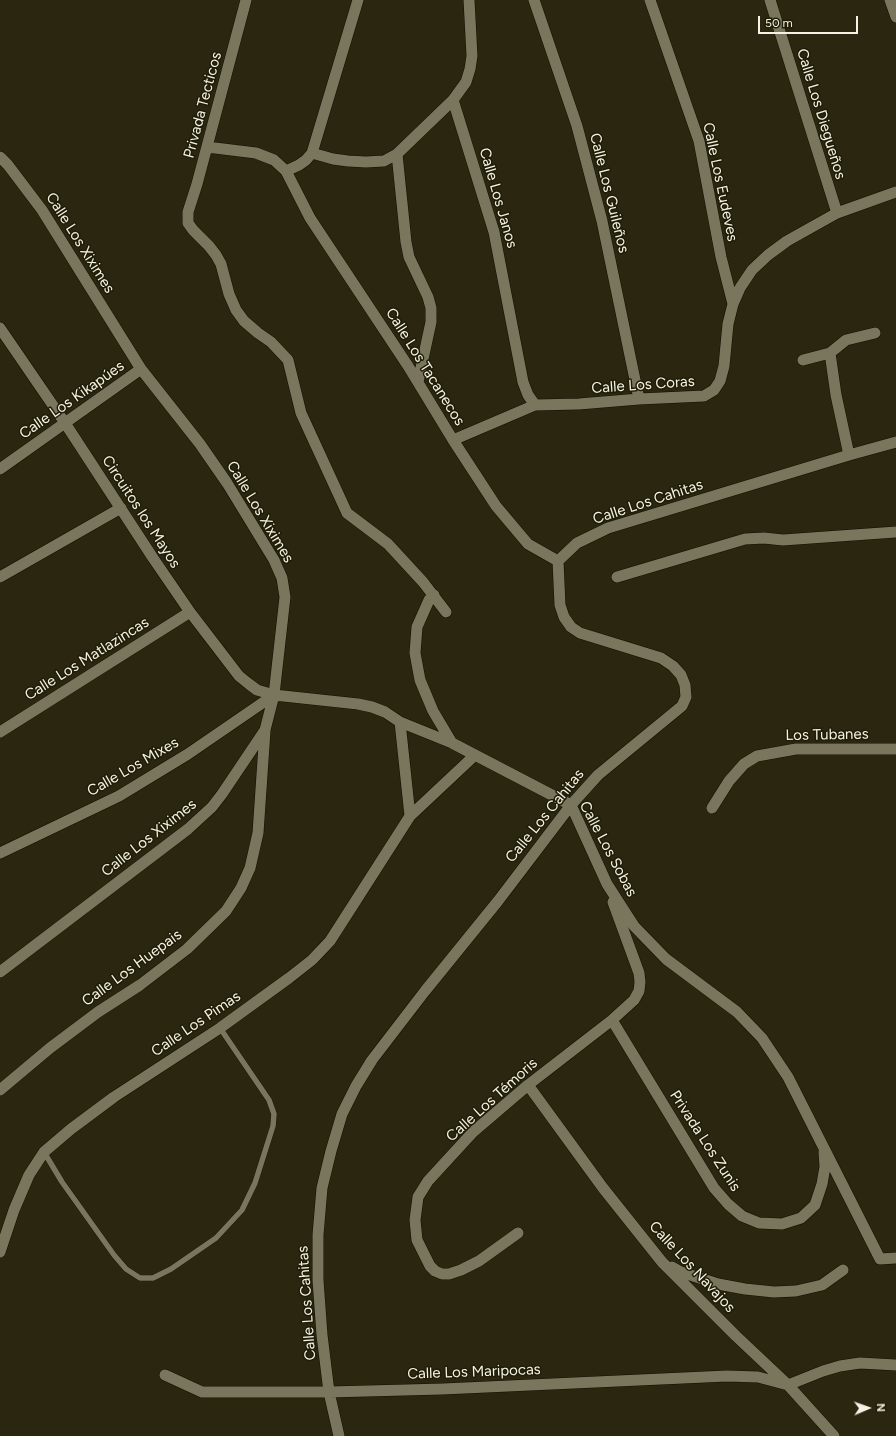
<!DOCTYPE html>
<meta charset="utf-8">
<style>
body{margin:0}
#map{position:relative;width:896px;height:1436px;overflow:hidden;background:#2a2610;font-family:Figtree,sans-serif}
canvas{display:block}
.north{position:absolute;left:848px;top:1388px;width:40px;height:40px;-webkit-text-stroke:3px #201d07;paint-order:stroke;rotate:88deg;font-size:11px;font-weight:700;line-height:16px;text-align:center;color:#f4f2e4}
.north::after{content:'';display:block;margin:auto;width:14px;height:18px;background:#f4f2e4;clip-path:polygon(50% 0,100% 100%,50% 72%,0 100%)}
.scale{position:absolute;left:758px;top:16px;width:100px;height:18px;box-sizing:border-box;border:2px solid #f4f2e4;border-top:0;padding-left:5px;font-size:12px;line-height:14px;white-space:nowrap;color:#f4f2e4;-webkit-text-stroke:3px #201d07;paint-order:stroke}
</style>
<div id="map">
<canvas width="896" height="1436"></canvas>
<div class="north">N</div>
<div class="scale">50 m</div>
</div>
<script>
const g = document.querySelector('canvas').getContext('2d');
g.lineJoin = 'round';
const poly = rows => new Path2D(rows.map(r => 'M' + r).join(''));
function trace(path, color, width, dash) { g.strokeStyle = color; g.lineWidth = width; g.lineCap = dash ? 'butt' : 'round'; g.setLineDash(dash || []); g.stroke(path); }
function write(font, color, halo, rows, align = 'center') {
  g.font = font + ' Figtree,sans-serif'; g.lineWidth = 3; g.setLineDash([]); g.textBaseline = 'middle'; g.strokeStyle = halo; g.fillStyle = color; for (const [text, x, y, turn = 0] of rows) {
    g.save(); g.translate(x, y); g.rotate((+turn || 0) * Math.PI / 180); g.textAlign = isNaN(turn) ? turn : align; if (halo) g.strokeText(text, 0, 0); g.fillText(text, 0, 0); g.restore();
  }
}
const lane = poly([
 [44,1152,62,1182,114,1255,126,1269,140,1278,153,1278,171,1269,216,1238,242,1210,255,1183,273,1126,274,1114,269,1100,220,1028]
]);
const street = poly([
 [246,0,197,184,188,212,188,223,193,230,209,246,216,255,221,264,229,294,236,310,244,321,258,333,271,342,288,360,301,413,347,513,388,544,423,582,446,612],
 [469,0,472,56,470,69,466,82,453,100,494,232,523,382,528,395,535,405],
 [534,0,577,126,602,221,639,399],
 [650,0,699,141,721,257,733,304],
 [770,0,837,213],
 [890,0,896,17],
 [207,147,256,153,274,160,286,171,310,218,408,366,453,440,496,506,528,544,558,561],
 [312,153,333,159,348,161,366,162,384,161,397,154,453,100],
 [397,154,406,242,409,257,428,297,431,308,431,322,418,382],
 [0,157,8,165,42,210,141,369,200,444,227,483,274,560,282,578,285,597,274,695,265,730,222,794,212,807,188,829,0,972],
 [286,171,299,165,306,160,312,153,358,0],
 [0,328,65,423,153,558,190,612,239,676,249,684,257,690,274,695,358,704,372,707,385,712,400,722,452,743,571,805,607,884,634,926,666,959,737,1012,762,1038,788,1077,880,1259,896,1258],
 [803,360,830,353],
 [453,440,535,405,579,404,639,399,704,396,714,390,720,381,724,366,728,324,733,304,740,288,752,270,768,255,787,241,837,213,896,192],
 [849,455,836,395,830,353,846,340,875,333],
 [0,469,141,369],
 [0,577,121,508],
 [617,577,745,539,764,538,783,540,896,532],
 [434,595,429,600,417,627,415,653,420,680,433,711,452,743],
 [0,732,190,612],
 [712,808,729,781,744,764,757,756,796,749,896,749],
 [410,816,475,755],
 [0,853,119,796,188,754,274,695],
 [612,1020,714,1188,728,1204,742,1216,759,1223,782,1224,801,1218,815,1205,822,1184,825,1167,824,1152],
 [528,1085,603,1188,662,1262,736,1336,788,1385,834,1436],
 [0,1090,50,1048,98,1012,140,985,187,949,226,911,241,888,250,868,258,833,265,731],
 [518,1233,479,1261,461,1270,449,1274,442,1274,435,1271,430,1266,417,1240,415,1220,418,1197,428,1181,473,1132,528,1085,612,1020,634,1000,639,991,640,982,639,973,613,902],
 [0,1252,14,1210,29,1175,44,1152,71,1129,114,1097,220,1028,289,978,312,960,330,941,410,816,400,722],
 [672,1267,681,1272,718,1284,745,1289,774,1292,796,1291,822,1285,843,1270],
 [165,1375,202,1392,329,1392,443,1389,727,1376,758,1377,788,1385,823,1371,840,1366,860,1363,896,1365],
 [339,1436,329,1392,322,1335,318,1280,318,1235,322,1188,331,1151,342,1114,356,1086,372,1060,425,991,498,901,571,805,598,775,682,706,686,697,685,685,681,675,673,666,661,658,580,633,571,627,564,617,560,605,558,561,577,543,608,528,849,455,896,442]
]);
trace(lane, '#120f00', 6);
trace(street, '#120f00', 12);
trace(lane, '#79765d', 5.5);
trace(street, '#79765d', 11);
write('15px', '#f4f2e4', '#201d07', [
 ["Privada Tecticos",203,105,-75],
 ["Calle Los Diegueños",821,114,73],
 ["Calle Los Eudeves",720,182,78],
 ["Calle Los Guileños",609,193,76],
 ["Calle Los Janos",498,198,74],
 ["Calle Los Xiximes",80,243,58],
 ["Calle Los Tacanecos",425,367,58],
 ["Calle Los Coras",643,385,-4],
 ["Calle Los Kikapúes",72,400,-35],
 ["Calle Los Cahitas",648,502,-18],
 ["Circuitos los Mayos",141,512,57],
 ["Calle Los Xiximes",260,512,59],
 ["Calle Los Matlazincas",87,659,-32],
 ["Los Tubanes",827,735,-1],
 ["Calle Los Mixes",133,767,-30],
 ["Calle Los Cahitas",545,816,-51],
 ["Calle Los Xiximes",149,838,-38],
 ["Calle Los Sobas",608,849,62],
 ["Calle Los Huepais",132,968,-36],
 ["Calle Los Pimas",196,1024,-34],
 ["Calle Los Témoris",492,1100,-42],
 ["Privada Los Zunis",705,1141,57],
 ["Calle Los Navajos",692,1267,47],
 ["Calle Los Cahitas",307,1303,-94],
 ["Calle Los Maripocas",474,1372,-2]
]);
</script>
